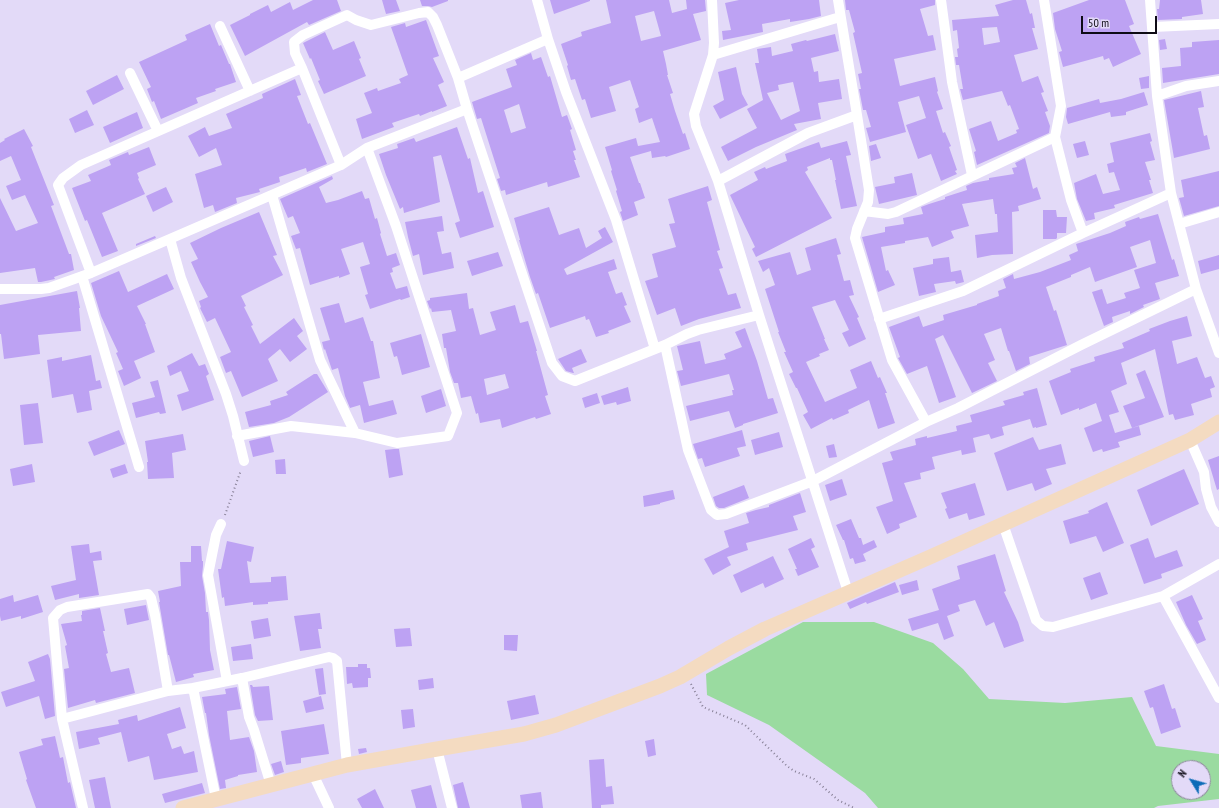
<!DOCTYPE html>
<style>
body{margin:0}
#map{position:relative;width:1219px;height:808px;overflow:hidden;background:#e3daf8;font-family:"PT Sans Narrow",sans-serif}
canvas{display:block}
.north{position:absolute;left:1171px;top:760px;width:40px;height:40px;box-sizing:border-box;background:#e3daf8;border:1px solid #8e879d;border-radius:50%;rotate:307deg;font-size:11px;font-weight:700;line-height:16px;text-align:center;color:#0e0b15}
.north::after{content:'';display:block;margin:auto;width:14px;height:18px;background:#0d6cb8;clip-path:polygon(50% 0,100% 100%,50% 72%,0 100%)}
.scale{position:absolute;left:1081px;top:16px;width:76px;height:18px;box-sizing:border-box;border:2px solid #0e0b15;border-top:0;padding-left:5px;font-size:12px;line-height:14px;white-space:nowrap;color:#0e0b15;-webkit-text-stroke:3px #e3daf8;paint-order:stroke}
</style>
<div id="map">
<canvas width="1219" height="808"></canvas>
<div class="north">N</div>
<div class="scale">50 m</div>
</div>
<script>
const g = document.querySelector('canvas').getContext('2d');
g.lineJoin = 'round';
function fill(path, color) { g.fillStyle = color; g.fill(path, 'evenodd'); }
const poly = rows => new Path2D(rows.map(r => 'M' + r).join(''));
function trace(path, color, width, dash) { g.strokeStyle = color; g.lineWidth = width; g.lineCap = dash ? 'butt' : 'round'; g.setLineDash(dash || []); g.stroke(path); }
fill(poly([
 [803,622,874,622,933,643,963,669,989,699,1065,703,1132,697,1156,746,1219,754,1219,799,1158,806,1154,808,878,808,865,793,769,725,707,695,706,674],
 [1179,768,1203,768,1203,792,1179,792]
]), '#9adba0');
fill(poly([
 [313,0,337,0,341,11,309,25,307,22,245,56,230,25,250,15,250,14,268,5,271,12,290,2,293,10],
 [382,0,396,0,400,11,386,14],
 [420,0,448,0,448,1,432,7,428,6,422,6],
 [550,0,590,0,590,1,554,14],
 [606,0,669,0,672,13,687,9,686,0,705,0,706,11,693,14,701,40,663,51,666,64,668,75,667,75,673,93,670,94,675,111,683,134,685,133,690,149,666,157,665,156,652,158,651,151,630,157,639,183,640,183,645,198,634,202,638,215,623,221,620,212,622,211,616,191,617,190,611,171,612,170,605,147,636,138,638,146,660,142,652,118,639,123,635,109,639,107,630,80,609,87,616,111,591,118,585,99,582,100,575,79,571,80,567,66,568,65,561,44,582,36,581,32,611,23],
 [654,11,661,36,641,41,635,16],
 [739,0,819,0,821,16,809,19,790,22,790,19,762,24,763,32,723,40,722,31,731,30,725,3],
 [845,0,935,0,935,5,920,9,928,36,933,35,936,50,894,59,900,86,935,77,938,91,937,92,943,109,936,111,943,133,945,132,951,146,949,147,957,170,955,171,957,174,941,181,931,154,918,159,906,125,926,118,919,96,898,102,906,132,870,142,866,128,871,127,866,110,863,110,859,89,861,89,858,74,862,73,853,33,855,32,849,10,846,10],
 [1013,0,1026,0,1030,14,1032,13,1035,28,1032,28,1038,49,1014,55,1022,82,1038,76,1044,92,1041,93,1048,111,1045,112,1050,126,1049,133,977,165,974,152,976,151,969,129,991,121,998,141,1017,133,1016,130,1019,129,1010,105,1008,106,1002,91,963,100,960,89,963,89,959,65,956,65,955,57,958,57,957,49,959,48,957,30,953,31,952,20,999,16,995,5],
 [997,27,1000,42,984,45,982,28],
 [1089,0,1125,0,1134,24,1129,26,1141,54,1113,67,1109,58,1104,60,1103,56,1063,67,1059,52,1062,51,1055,29,1053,13],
 [1160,0,1201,0,1203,14,1182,17,1182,19,1158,20,1157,9,1159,9],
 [426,20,439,56,433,58,444,82,438,85,447,106,432,112,432,111,420,116,419,114,392,123,394,127,362,139,356,119,372,113,364,93,377,88,378,91,401,83,399,79,408,75,391,27,405,23,406,27],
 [210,24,219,46,221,45,229,64,230,64,236,82,215,89,216,91,196,98,198,103,161,119,154,101,152,102,147,89,151,87,139,62,187,40,185,35],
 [325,32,333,50,354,41,361,58,359,59,366,76,324,94,318,81,320,80,311,58,310,59,303,43],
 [835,34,839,51,811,58,814,72,818,71,819,82,839,79,842,99,818,103,821,119,794,124,797,130,756,147,728,161,721,147,757,128,747,109,763,100,755,63,759,63,757,49,771,47,772,56,793,51,791,44,806,40,807,41],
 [793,82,800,111,781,120,767,93,779,90,778,85],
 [1165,39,1167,49,1160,50,1159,40],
 [1219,40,1219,74,1163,83,1162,68,1181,66,1180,48,1192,47,1192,42],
 [531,53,533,60,541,57,548,77,550,76,562,117,567,115,572,129,570,130,576,150,573,151,576,160,574,160,580,177,548,187,547,182,506,195,505,190,501,191,497,179,500,178,481,118,477,119,472,102,512,87,506,69,517,65,515,60],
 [519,104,526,128,511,133,504,110],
 [736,67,742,94,748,105,720,119,713,106,724,100,718,72],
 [117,75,124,89,93,105,86,91],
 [1149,76,1149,88,1141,89,1139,78],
 [295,79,301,95,297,96,308,124,310,123,327,164,307,172,306,168,279,177,280,182,259,189,260,192,236,198,237,203,215,212,213,205,204,208,195,174,222,165,216,148,199,157,188,136,205,127,209,136,232,128,226,114,263,98,262,94],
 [1201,91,1204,107,1198,108,1204,136,1207,135,1210,149,1174,158,1164,100],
 [1144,92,1148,105,1126,112,1126,115,1111,117,1110,112,1068,124,1066,117,1067,108,1099,99,1100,103,1121,99],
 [87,110,94,125,75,133,69,119],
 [137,112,143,128,110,143,103,127],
 [457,127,468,159,470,158,478,193,483,191,494,227,460,238,455,223,460,221,441,155,433,157,440,202,404,213,403,207,400,209,386,175,379,154,398,148,397,144,414,138,416,142],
 [24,129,33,146,31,147,54,205,51,206,69,254,71,254,74,270,54,277,55,279,41,282,38,282,35,268,0,273,0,198,16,231,38,223,25,195,12,200,6,186,21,180,11,156,0,161,0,143,5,140,4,139],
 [1150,133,1152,141,1150,142,1155,160,1145,162,1151,180,1149,180,1153,193,1114,205,1115,208,1094,213,1095,219,1086,221,1077,199,1074,183,1096,174,1103,194,1120,190,1114,172,1109,173,1107,164,1114,162,1110,143],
 [847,141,851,155,846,156,857,206,841,209,835,180,836,180,832,160,830,160,830,158,807,167,808,170,805,172,832,218,756,257,752,249,755,247,730,195,758,180,754,172,765,167,766,169,787,161,785,154,819,142,821,148],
 [1085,141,1089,155,1077,158,1073,144],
 [876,144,881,158,871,161,869,146],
 [149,147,156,165,137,173,139,178,138,179,145,194,102,213,118,251,102,257,87,220,85,221,72,188,91,181,88,175,111,165,109,160,128,152,129,155],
 [1025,158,1033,189,1037,187,1041,199,1018,206,1019,211,1012,212,1013,254,992,255,977,258,975,235,998,232,997,214,995,214,993,199,962,204,969,226,951,231,954,238,932,247,928,237,905,241,905,243,881,247,886,271,888,270,895,285,878,292,862,237,885,232,885,227,904,224,903,218,923,214,921,207,929,204,945,199,945,197,967,190,966,186,973,183,989,180,989,178,1014,174,1012,168,1017,167,1015,163],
 [1219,171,1219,206,1184,216,1179,198,1184,197,1181,180],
 [912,173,917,195,879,204,875,187,895,183,894,177],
 [332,176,333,179,319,187,326,203,338,200,362,191,365,199,369,198,375,219,377,218,381,233,380,234,387,256,396,253,400,265,392,268,393,272,390,273,396,289,407,286,410,297,401,300,400,299,370,309,365,295,368,294,360,267,370,264,363,242,341,249,350,274,339,278,339,276,310,285,300,248,296,249,291,236,300,233,293,216,288,218,280,199],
 [708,186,712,200,707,202,720,250,717,251,723,268,719,269,728,295,736,293,741,308,699,319,681,326,675,308,657,315,645,281,658,277,652,254,676,247,669,224,675,223,668,199],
 [166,187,173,202,153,212,146,196],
 [549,207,559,235,579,228,586,248,602,238,598,231,605,227,613,242,564,269,567,275,614,259,617,269,608,272,616,294,622,292,627,305,624,306,631,322,608,331,609,333,596,337,589,319,586,320,585,316,550,328,538,293,536,294,530,277,519,240,520,240,514,218],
 [1043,210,1056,210,1057,217,1067,217,1066,233,1057,233,1057,238,1056,239,1043,239],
 [259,212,277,255,273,256,283,275,241,296,246,306,244,307,253,325,251,326,260,344,294,318,303,331,297,336,307,349,290,362,280,349,268,359,278,381,242,397,231,371,226,373,220,357,231,352,215,318,207,322,200,308,201,307,199,301,208,297,200,282,191,262,198,259,190,243,221,228],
 [1158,214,1172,260,1174,259,1179,276,1155,283,1160,299,1143,305,1144,307,1130,314,1130,311,1112,317,1113,322,1104,326,1092,292,1102,289,1107,304,1126,298,1124,293,1140,288,1134,270,1156,263,1150,240,1130,247,1137,267,1095,282,1090,267,1071,275,1071,277,1046,287,1054,311,1056,310,1067,345,1029,357,1030,364,1016,371,1009,351,1008,351,1001,328,984,334,995,360,988,363,997,381,972,393,943,335,935,339,956,397,939,403,927,366,907,374,898,358,900,357,889,327,919,316,923,327,944,320,943,315,977,305,977,304,999,296,998,291,1006,288,1003,279,1013,274,1014,279,1040,272,1071,260,1069,255,1078,251,1076,244,1110,233,1126,226,1125,222,1139,217,1140,219],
 [442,216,444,231,437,232,442,254,451,252,454,268,423,275,419,254,413,256,408,237,405,222],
 [155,236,156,238,136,246,136,244],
 [836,238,841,254,837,255,844,281,850,280,854,295,849,296,859,317,857,318,866,339,849,347,842,333,849,330,835,300,812,307,825,339,824,339,829,350,819,354,820,356,806,362,825,402,857,388,850,370,871,361,878,378,880,377,887,393,885,393,895,423,878,429,869,400,848,410,849,413,833,420,832,418,811,429,803,415,808,412,797,388,796,388,789,374,793,372,784,352,786,352,778,332,779,332,765,289,775,285,769,268,763,272,758,261,790,252,797,275,811,270,805,248],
 [498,252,503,266,472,276,467,261],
 [1219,255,1219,269,1201,274,1198,261],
 [949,257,951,272,961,270,964,282,956,284,955,281,934,284,936,292,919,296,913,268,933,264,933,259],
 [119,271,128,292,167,274,174,289,137,306,146,324,145,324,155,352,134,361,141,378,124,386,118,371,123,369,116,353,118,352,101,316,91,283],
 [77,291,80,308,79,308,81,331,38,335,40,354,4,359,1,334,0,334,0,305],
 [467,293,469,309,473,308,480,335,496,330,490,312,515,305,520,323,528,321,537,351,536,351,548,395,545,396,551,414,536,419,535,417,502,428,500,419,480,423,478,413,476,414,471,396,461,398,458,383,454,383,450,372,446,348,444,348,442,334,456,331,451,310,432,312,431,308,430,309,427,301,430,300,430,298],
 [505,374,509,388,487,395,484,379],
 [339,303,345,323,363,317,371,341,373,341,380,378,363,382,369,406,393,400,397,414,364,423,360,405,350,408,345,396,338,368,332,370,325,349,324,350,322,342,330,340,320,308],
 [1187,316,1192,336,1172,341,1177,364,1197,357,1205,378,1211,376,1215,387,1210,389,1212,397,1191,404,1194,415,1175,420,1173,414,1169,415,1155,349,1121,363,1127,384,1111,391,1119,412,1109,415,1115,433,1139,426,1141,435,1118,442,1120,447,1103,452,1102,449,1093,452,1084,428,1102,421,1096,403,1079,410,1079,408,1061,415,1049,381,1071,372,1070,369,1095,361,1094,357,1124,348,1122,343,1150,331,1149,329,1170,321],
 [745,328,757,361,768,399,773,398,778,413,743,424,743,425,735,428,729,411,690,421,686,406,733,395,732,390,734,390,729,374,681,386,677,371,683,370,677,346,700,341,705,364,726,359,724,354,742,347,735,332],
 [421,334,430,367,402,375,397,356,394,357,390,343],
 [581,349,587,362,572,368,574,373,573,373,566,371,558,359],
 [192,353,199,366,205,364,209,374,206,376,214,400,182,411,177,395,189,391,181,371,170,376,167,366],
 [91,355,96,381,100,380,102,388,89,391,92,410,77,413,73,394,52,398,47,360,62,357,62,361],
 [1145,370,1164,417,1132,428,1123,406,1145,398,1136,374],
 [314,374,317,374,328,392,289,417,274,423,249,427,245,412,271,405,270,401,288,395,286,392],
 [158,380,166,413,160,414,159,412,136,418,132,403,155,397,150,382],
 [628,387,631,401,617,405,616,402,604,405,601,396],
 [1037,388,1047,425,1036,428,1036,427,1033,428,1030,419,1002,427,1004,435,991,439,989,434,973,438,976,452,962,455,961,450,932,457,935,469,920,473,921,479,904,483,917,517,899,524,900,528,887,534,876,507,893,501,882,463,893,460,890,452,916,445,915,439,927,436,927,438,957,431,956,426,972,422,970,415,1005,405,1003,401,1024,395,1023,392],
 [441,389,446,406,426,413,421,396],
 [597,393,600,403,585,408,582,398],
 [38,403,43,443,24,445,20,405],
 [119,430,125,444,94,456,88,442],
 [742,430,746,446,737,448,740,456,705,467,702,458,698,459,693,444],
 [779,432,783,447,755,455,751,440],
 [183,434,186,450,172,453,174,478,148,479,147,462,148,462,145,441],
 [270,436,274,452,253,457,249,441],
 [1033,437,1039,450,1061,444,1066,464,1046,469,1052,484,1035,491,1032,483,1007,491,994,453],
 [834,444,837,457,829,458,826,446],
 [394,449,399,449,403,475,389,478,385,450],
 [1219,456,1219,489,1217,490,1208,460],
 [285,459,286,474,276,474,275,460],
 [32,464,35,482,13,486,10,469],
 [125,464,128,473,113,478,110,469],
 [1184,469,1199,504,1151,526,1137,490],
 [842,479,847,495,830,501,825,485],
 [975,483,985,515,969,520,967,513,949,519,945,509,947,508,941,493],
 [744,485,749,498,724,508,719,508,716,506,713,497],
 [673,490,675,499,660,503,660,504,644,507,643,496],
 [800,493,806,512,793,516,798,530,746,543,748,550,727,557,731,565,713,575,704,559,729,547,724,531,749,523,746,513,756,510,769,507,769,505],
 [1107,502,1124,543,1103,552,1096,536,1070,544,1063,521,1089,513,1088,511],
 [851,519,859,538,861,538,863,545,874,540,877,547,863,554,866,561,855,564,853,558,850,559,844,540,843,540,836,525],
 [811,538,815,547,811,549,819,567,798,576,795,569,797,569,788,549],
 [1148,538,1155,558,1177,550,1183,566,1161,574,1162,578,1144,584,1130,545],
 [227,541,254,547,251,562,247,561,250,583,271,582,271,577,286,576,288,600,268,602,268,604,253,605,253,602,225,606,224,597,222,598,218,569,221,569],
 [89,544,90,553,101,551,102,560,93,561,99,595,79,598,79,594,55,600,51,586,76,580,71,546],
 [191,546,201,546,202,561,203,561,203,566,202,576,205,593,206,612,208,612,209,620,210,650,214,670,193,674,194,677,176,682,169,655,168,655,159,602,160,602,158,591,181,586,180,562,191,562],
 [995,554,1006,591,1004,592,1018,622,1024,641,1004,648,994,622,986,626,975,600,958,605,960,611,947,616,954,636,944,640,938,623,912,631,908,619,939,610,932,589,960,579,957,566],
 [773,556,784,579,765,588,763,583,741,593,733,575],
 [1100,572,1108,594,1091,600,1083,578],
 [917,580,919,590,902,595,899,585],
 [895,582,899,592,867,604,866,602,850,609,847,603],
 [13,595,14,602,38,595,43,612,21,619,21,616,1,621,0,616,0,599],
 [1192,595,1203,619,1198,621,1206,640,1197,644,1186,625,1176,602],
 [146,605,149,620,127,625,124,609],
 [100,608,105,631,103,631,108,653,106,654,111,672,129,668,135,693,96,703,95,700,68,708,64,669,69,668,65,646,67,645,61,624,82,621,81,615,82,615,82,611],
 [320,613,322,629,318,629,321,648,300,651,294,616],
 [268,618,271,636,254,639,251,621],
 [410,628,412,646,396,647,394,629],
 [504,635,518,635,517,651,504,650],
 [251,644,253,659,233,661,231,647],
 [48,654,50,659,55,716,45,719,39,696,6,707,1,692,35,681,28,662],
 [358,664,367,664,367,668,370,668,371,678,368,678,368,687,353,688,352,683,347,684,346,667,358,667],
 [323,668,326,694,319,695,315,669],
 [433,678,434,688,419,690,418,680],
 [1164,684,1172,709,1175,708,1181,727,1161,734,1153,707,1150,708,1144,691],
 [250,685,252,685,253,687,269,686,273,720,258,721,255,715],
 [237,687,241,709,227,711,230,740,249,737,254,751,257,772,238,775,238,776,225,780,226,788,220,789,209,735,206,713,205,713,202,697,226,694,225,689],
 [535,695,539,714,511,720,507,701],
 [321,696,324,709,306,713,303,701],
 [180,707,186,728,167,734,172,749,181,746,184,754,194,751,198,772,154,780,149,756,128,762,121,732,98,738,100,744,79,749,76,732,119,724,118,720,137,715,138,721],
 [413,709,415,727,403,729,401,710],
 [324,724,329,754,301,758,301,763,286,765,281,731],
 [55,736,60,758,63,757,68,783,70,782,76,808,36,808,26,780,27,779,19,752,43,745,41,739],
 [654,739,656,755,648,757,645,741],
 [366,748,367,752,359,754,358,749],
 [604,759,606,787,612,786,614,804,601,805,601,808,592,808,589,760],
 [281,761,284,772,275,775,271,764],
 [105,777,111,808,95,808,89,780],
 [463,782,470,808,458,808,453,785],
 [202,783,205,793,165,803,162,794],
 [431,785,437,808,416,808,411,790],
 [375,789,384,808,362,808,357,799],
 [541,792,543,808,522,808,520,795]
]), '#bda2f3');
trace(poly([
 [225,515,241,470],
 [691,684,703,707,745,725,787,766,794,771,814,779,838,800,854,808]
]), '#888197', 2, [1, 3]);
trace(poly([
 [537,0,548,39,566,92,616,220,655,349],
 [712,0,714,43,713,55,694,114,696,126,718,181,759,315,848,592],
 [838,0,857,115,869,190,868,202,857,229,855,238,892,360,926,422],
 [941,0,952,82,972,175],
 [1044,0,1061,106,1055,137,1071,200,1083,233],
 [1150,0,1157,96,1171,193,1196,289,1219,353],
 [220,26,250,91],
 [1153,27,1219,24],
 [713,55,840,17],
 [130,73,158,131],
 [458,78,548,39],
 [1157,96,1186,86,1219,81],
 [341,165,302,68,295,53,294,42,303,35,347,15,356,20,371,25,419,13,428,12,433,17,437,25,458,78,467,109,552,363,562,376,575,381,665,345,687,334,698,330,759,315],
 [718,181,808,133,857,115],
 [272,195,320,360,355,433],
 [864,211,888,214,896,212,1055,137],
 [1179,224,1219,212],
 [170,239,181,278,226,394,233,416,244,461],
 [91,273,58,185,63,178,81,165,302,68],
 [82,276,139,467],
 [0,289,41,289,49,288,91,273,341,165,367,148,467,109],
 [879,319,963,291,1083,233,1171,193],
 [665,345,688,450,711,510,717,515,726,514,813,481,926,422,958,408,1081,345,1196,289],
 [237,436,291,426,355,433,397,443,448,436,457,413,396,226,367,148],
 [1190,440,1204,472,1206,489,1211,507,1219,522],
 [221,524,216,535,208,575,227,681],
 [1003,524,1036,620,1043,626,1053,627,1163,596,1219,564],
 [1163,596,1219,698],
 [242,678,249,717,254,730,271,785],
 [193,688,216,799],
 [62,719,168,691,193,688,242,678,329,657,333,658,337,661,347,765],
 [437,749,452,808],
 [313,774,329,808],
 [83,808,62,719,53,618,60,610,67,607,148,594,151,598,155,615,168,691]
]), '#fff', 10);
trace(poly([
 [183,808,347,765,437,749,524,734,556,725,660,686,680,677,729,648,765,629,930,557,1190,440,1219,422]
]), '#f4dbc1', 15);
</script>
